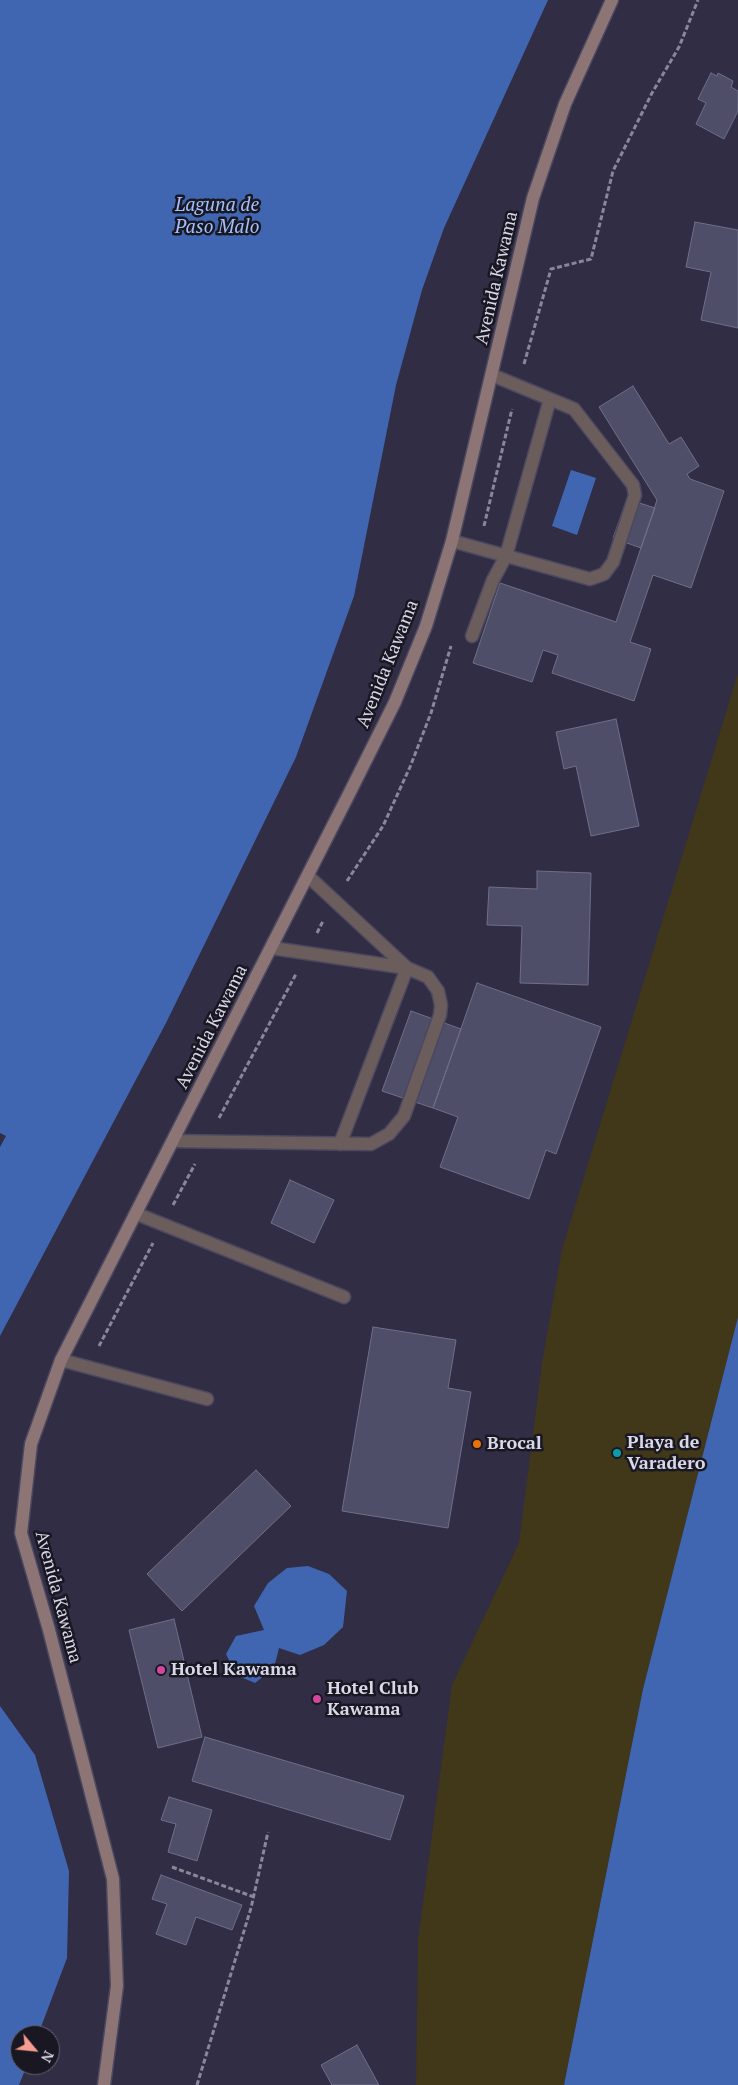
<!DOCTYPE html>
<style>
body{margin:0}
#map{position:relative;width:738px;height:2085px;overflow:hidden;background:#302d45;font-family:"PT Serif",serif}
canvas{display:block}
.north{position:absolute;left:10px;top:2025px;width:50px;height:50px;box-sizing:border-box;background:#181722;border:1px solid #656471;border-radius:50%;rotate:118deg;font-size:14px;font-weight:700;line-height:20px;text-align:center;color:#d9d8e8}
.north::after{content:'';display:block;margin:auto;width:18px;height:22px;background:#f59d8f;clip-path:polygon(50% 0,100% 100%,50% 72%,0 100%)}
</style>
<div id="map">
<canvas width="738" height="2085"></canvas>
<div class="north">N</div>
</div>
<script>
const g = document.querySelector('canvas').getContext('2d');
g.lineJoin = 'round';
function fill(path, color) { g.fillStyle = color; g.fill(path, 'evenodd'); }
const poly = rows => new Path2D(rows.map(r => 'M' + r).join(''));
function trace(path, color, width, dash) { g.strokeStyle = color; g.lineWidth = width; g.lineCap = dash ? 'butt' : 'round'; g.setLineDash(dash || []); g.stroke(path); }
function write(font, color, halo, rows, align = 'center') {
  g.font = font + ' "PT Serif",serif'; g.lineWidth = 5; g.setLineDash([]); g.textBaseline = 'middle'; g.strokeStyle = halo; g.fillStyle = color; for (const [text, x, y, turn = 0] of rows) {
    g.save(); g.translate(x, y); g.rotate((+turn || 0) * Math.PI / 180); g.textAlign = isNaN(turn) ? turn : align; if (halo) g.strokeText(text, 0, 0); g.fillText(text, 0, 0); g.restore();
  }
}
fill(poly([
 [738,673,738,1317,643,1689,564,2085,416,2085,418,1940,452,1685,519,1543,542,1363,562,1249]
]), '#403818');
fill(poly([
 [0,0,548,0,444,228,422,290,396,385,354,596,296,757,166,1023,0,1336,0,1147,6,1136,0,1133],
 [571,470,596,478,577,535,552,526],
 [738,1317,738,2085,564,2085,643,1689],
 [308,1566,329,1574,347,1591,343,1627,324,1645,300,1655,279,1648,274,1668,255,1683,236,1675,226,1654,236,1636,264,1630,254,1606,268,1583,287,1568],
 [0,1706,35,1755,69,1871,67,1958,38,2035,20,2035,20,2065,27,2065,19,2085,0,2085]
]), '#4166b1');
const building = poly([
 [711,73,717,76,718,73,733,81,731,87,738,91,738,111,724,139,696,124,706,103,698,99,711,73],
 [695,222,738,230,738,328,701,320,711,272,686,267,695,222],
 [633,386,669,444,681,437,699,466,687,474,690,479,724,491,691,588,653,575,630,642,651,649,634,701,552,673,558,655,543,650,532,682,473,663,500,583,616,622,657,500,599,407,633,386],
 [627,499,655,508,641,548,613,538,627,499],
 [616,719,639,826,591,836,576,766,564,769,556,732,616,719],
 [537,871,591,873,588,985,520,983,522,926,487,925,489,887,537,889,537,871],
 [477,983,601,1027,556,1154,546,1150,529,1199,440,1167,458,1117,433,1108,477,983],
 [411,1011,461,1029,433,1108,382,1091,411,1011],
 [290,1180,334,1200,314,1243,271,1223,290,1180],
 [373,1327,456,1340,448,1388,471,1392,448,1528,342,1511,373,1327],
 [256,1470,291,1506,182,1611,147,1574,256,1470],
 [174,1619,202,1737,158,1748,129,1630,174,1619],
 [205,1737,404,1796,390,1840,192,1781,205,1737],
 [169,1797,212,1810,197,1861,168,1852,176,1824,161,1820,169,1797],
 [161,1875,242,1905,232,1930,196,1917,186,1945,156,1934,167,1904,152,1899,161,1875],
 [357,2045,379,2085,332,2085,321,2065,357,2045]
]);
fill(building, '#4e4e68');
trace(building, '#6f6f8b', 1);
const lane = poly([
 [452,541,590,579,604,574,613,562,635,495,633,485,574,409,492,375],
 [472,636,493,580,506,556,550,399],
 [308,876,407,968,340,1144],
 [173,1141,371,1144,389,1134,404,1116,440,1015,441,1005,438,991,428,977,407,968,272,948],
 [137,1214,344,1297],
 [61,1360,207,1399]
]);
const secondary = poly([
 [104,2085,117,1986,113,1879,49,1630,21,1533,31,1444,61,1360,350,792,395,702,426,626,452,541,533,198,565,104,612,0]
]);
trace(lane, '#4b485f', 15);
trace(secondary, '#4b485f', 15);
trace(poly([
 [524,364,551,269,591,259,613,171,652,93,679,47,698,0],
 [484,526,512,409],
 [347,881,383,826,410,767,431,713,451,646],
 [317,933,323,921],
 [219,1118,296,974],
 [173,1205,195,1164],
 [99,1346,153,1243],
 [172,1867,254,1897],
 [197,2085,251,1908,268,1832]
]), '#89879b', 3, [5, 2.5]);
trace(lane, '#6c5d5d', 12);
trace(secondary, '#8d7575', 12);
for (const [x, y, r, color] of [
 [477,1444,5,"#e8710a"],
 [617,1453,5,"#0f9aa8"],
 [161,1670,5,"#d1479c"],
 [317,1699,5,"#d1479c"]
]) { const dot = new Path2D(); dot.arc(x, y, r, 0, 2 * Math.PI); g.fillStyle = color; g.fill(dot); trace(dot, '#181722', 2); }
write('18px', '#d9d8e8', '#181722', [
 ["Avenida Kawama",497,278,-77],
 ["Avenida Kawama",388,664,-68],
 ["Avenida Kawama",212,1027,-63],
 ["Avenida Kawama",58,1597,75]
]);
write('bold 18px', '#d9d8e8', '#181722', [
 ["Playa de",627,1443],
 ["Varadero",627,1464],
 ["Brocal",487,1444],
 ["Hotel Kawama",171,1670],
 ["Hotel Club",327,1689],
 ["Kawama",327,1710]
], 'left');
write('italic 19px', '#a0c1fe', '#181722', [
 ["Laguna de",217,206],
 ["Paso Malo",217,228]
]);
</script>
